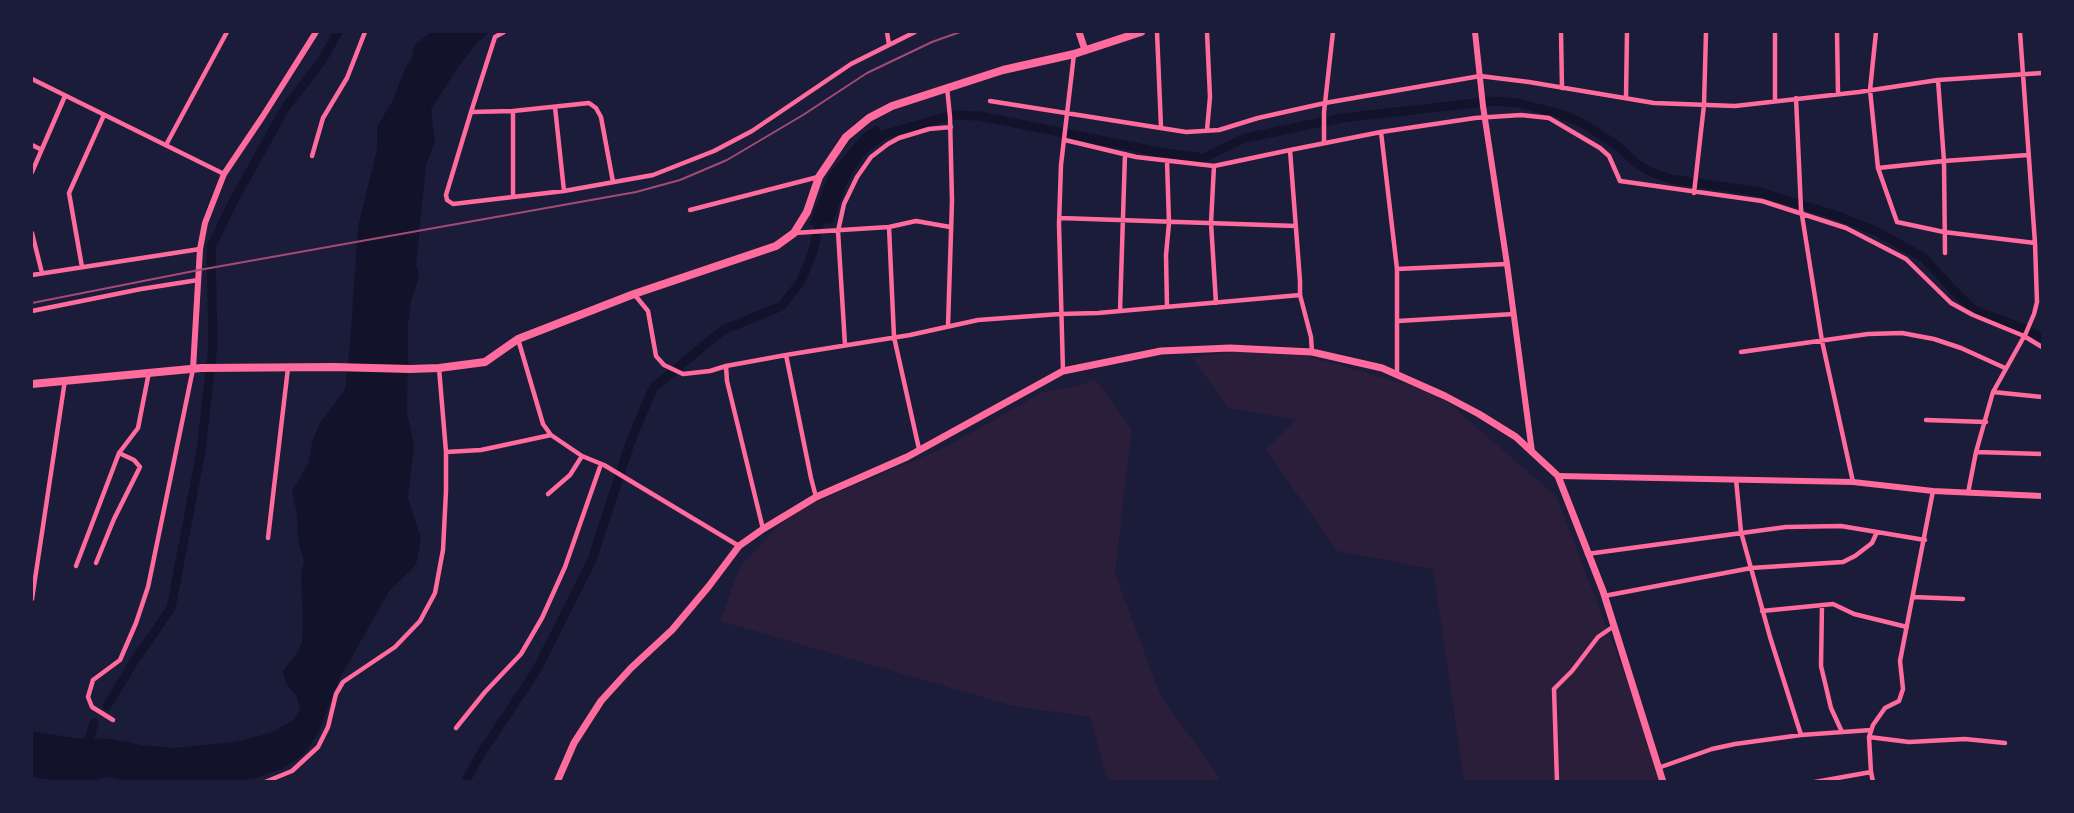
<!DOCTYPE html>
<style>
body{margin:0}
#map{position:relative;width:2074px;height:813px;overflow:hidden;background:#1b1b3a;font-family:"Sofia Sans Condensed",sans-serif}
canvas{display:block}
.frame{position:absolute;inset:0;border:33px solid #1b1b3a;pointer-events:none}
</style>
<div id="map">
<canvas width="2074" height="813"></canvas>
<div class="frame"></div>
</div>
<script>
const g = document.querySelector('canvas').getContext('2d');
g.lineJoin = 'round';
function fill(path, color) { g.fillStyle = color; g.fill(path, 'evenodd'); }
const poly = rows => new Path2D(rows.map(r => 'M' + r).join(''));
function trace(path, color, width, dash) { g.strokeStyle = color; g.lineWidth = width; g.lineCap = dash ? 'butt' : 'round'; g.setLineDash(dash || []); g.stroke(path); }
fill(poly([
 [1276,347,1437,393,1556,496,1666,781,1464,781,1433,569,1337,551,1266,450,1297,419,1228,408,1192,357],
 [1094,378,1132,429,1115,573,1161,697,1214,769,1220,781,1108,781,1090,717,1013,706,720,621,741,565,793,511,944,448,1043,392,1082,385]
]), '#2a1e3b');
fill(poly([
 [431,32,489,32,475,45,459,66,431,109,435,142,426,165,416,265,419,274,416,287,411,300,408,324,407,413,414,445,408,498,421,539,416,565,389,591,339,680,318,733,304,754,284,768,256,778,240,781,132,782,108,777,92,781,66,782,32,777,32,731,73,738,111,739,142,745,174,748,235,742,271,733,294,720,300,708,297,697,286,683,283,671,299,650,302,642,303,624,301,576,304,560,298,540,297,514,292,491,309,462,312,442,320,423,345,389,350,344,358,227,377,149,377,127,393,100,404,71,412,57,414,46],
 [877,125,885,137,863,157,853,172,846,185,833,223,809,225,829,174,863,134]
]), '#12122b');
trace(poly([
 [874,142,883,135,952,115,979,116,1159,152,1203,158,1245,138,1342,118,1493,101,1518,103,1561,114,1580,122,1618,146,1636,163,1651,172,1671,179,1760,192,1838,216,1878,232,1924,258,1954,291,1974,310,2025,329,2042,338],
 [107,706,133,663,171,608,201,451,213,345,211,247,234,200,285,108,321,62,338,32],
 [90,750,89,740,94,723],
 [465,782,480,755,536,671,592,560,630,443,653,388,723,330,782,306,801,281,813,251,822,212]
]), '#12122b', 9);
trace(poly([
 [504,32,495,37,471,112,446,195,447,200,453,204,564,191,653,175,714,151,752,131,851,64,915,32],
 [887,32,889,45],
 [1157,32,1161,127],
 [1561,32,1562,88],
 [1775,32,1775,100],
 [1837,32,1838,94],
 [1876,32,1870,90,1878,168,1897,222,1944,232,2035,243],
 [32,79,224,174],
 [1938,80,1944,161,1945,253],
 [947,87,950,117,952,201,948,326],
 [1626,98,1627,32],
 [1796,98,1801,209,1822,341,1853,482],
 [990,101,1186,132,1219,130,1258,118,1325,103,1480,76,1529,82,1654,103,1735,106,1859,92,1938,80,2042,73],
 [555,107,564,191],
 [471,112,513,111],
 [1207,130,1210,97,1207,32],
 [1381,132,1397,269,1397,374],
 [1065,140,1136,157,1214,166,1290,150],
 [1324,142,1324,112,1333,32],
 [32,145,40,149],
 [166,145,227,32],
 [312,156,323,118,347,78,365,32],
 [1167,161,1169,223,1166,255,1167,307],
 [1214,166,1211,223,1216,303],
 [1878,168,1944,161,2028,155],
 [32,172,65,96],
 [1694,193,1704,105,1706,32],
 [513,196,513,111,589,103,596,108,601,117,613,182],
 [690,210,818,177],
 [1060,218,1296,226],
 [889,227,894,337,919,449],
 [32,233,42,273],
 [794,233,889,227,916,221,950,227],
 [82,267,69,193,104,115],
 [1397,269,1507,264],
 [32,275,200,249],
 [634,294,648,311,656,356,664,365,683,374,710,371,726,366,786,355,910,335,978,320,1060,314,1098,313,1300,295],
 [32,311,141,289,198,280],
 [1120,311,1125,154],
 [1398,321,1514,314],
 [518,339,543,424,551,435,582,456,604,465,739,546],
 [845,345,838,231,844,204,857,177,871,157,888,144,899,138,929,129,951,127],
 [1312,352,1311,337,1300,295,1300,281,1290,150,1381,132,1475,118,1521,115,1549,118,1600,148,1609,156,1620,181,1762,201,1846,228,1906,259,1951,303,1973,315,2024,336,2042,347],
 [1741,352,1868,334,1902,333,1934,339,1961,348,2005,368],
 [786,355,811,478,816,497],
 [726,366,727,381,763,529],
 [1063,371,1059,224,1061,165,1074,54],
 [1993,392,2042,397],
 [1926,420,1986,422],
 [446,452,481,450,551,435],
 [1976,452,2042,454],
 [1736,479,1741,532,1770,637,1801,735],
 [1968,493,1976,452,1993,392,2026,333,2034,314,2037,302,2035,243,2020,32],
 [548,494,570,475,582,456],
 [268,538,288,368],
 [1587,554,1786,527,1841,526,1925,540],
 [96,563,114,519,140,467,134,460,119,453],
 [76,566,119,453,138,428,149,372],
 [1604,596,1751,568,1843,562,1855,556,1872,543,1877,532],
 [1913,597,1963,599],
 [32,599,65,380],
 [1822,605,1821,666,1831,708,1842,732],
 [1762,611,1833,604,1854,614,1907,627],
 [113,720,92,707,88,697,93,680,120,660,136,623,148,587,193,369],
 [456,728,485,692,521,654,542,618,565,567,601,464],
 [1869,737,1909,742,1965,739,2005,743],
 [1658,768,1712,749,1735,744,1801,735,1871,730],
 [265,782,292,771,318,747,328,727,336,694,343,682,395,647,420,621,435,593,443,550,446,491,446,452,439,368],
 [1557,782,1554,689,1572,671,1598,637,1614,626],
 [1815,782,1871,772],
 [1873,782,1871,772,1869,737,1873,725,1885,708,1899,701,1903,689,1900,661,1933,491]
]), '#ff6b9d', 4.5);
trace(poly([
 [1475,32,1483,106,1507,264,1532,452],
 [193,369,200,249,205,223,224,174,263,116,316,32],
 [1558,476,1853,482,1933,491,2042,496]
]), '#ff6b9d', 6);
trace(poly([
 [1079,32,1085,50],
 [557,782,574,743,601,701,631,668,672,630,709,586,739,546,763,529,816,497,907,457,1063,371,1161,351,1230,348,1312,352,1382,368,1445,396,1479,414,1516,437,1558,476,1603,591,1663,782]
]), '#ff6b9d', 7);
trace(poly([
 [32,384,201,368,334,367,410,369,439,368,485,362,518,339,634,294,776,246,794,233,807,212,819,177,846,137,869,118,892,106,1003,70,1074,54,1141,32]
]), '#ff6b9d', 8);
trace(poly([
 [32,303,199,270,636,192,680,180,727,160,803,115,867,73,932,42,960,32]
]), '#a44b75', 2);
</script>
